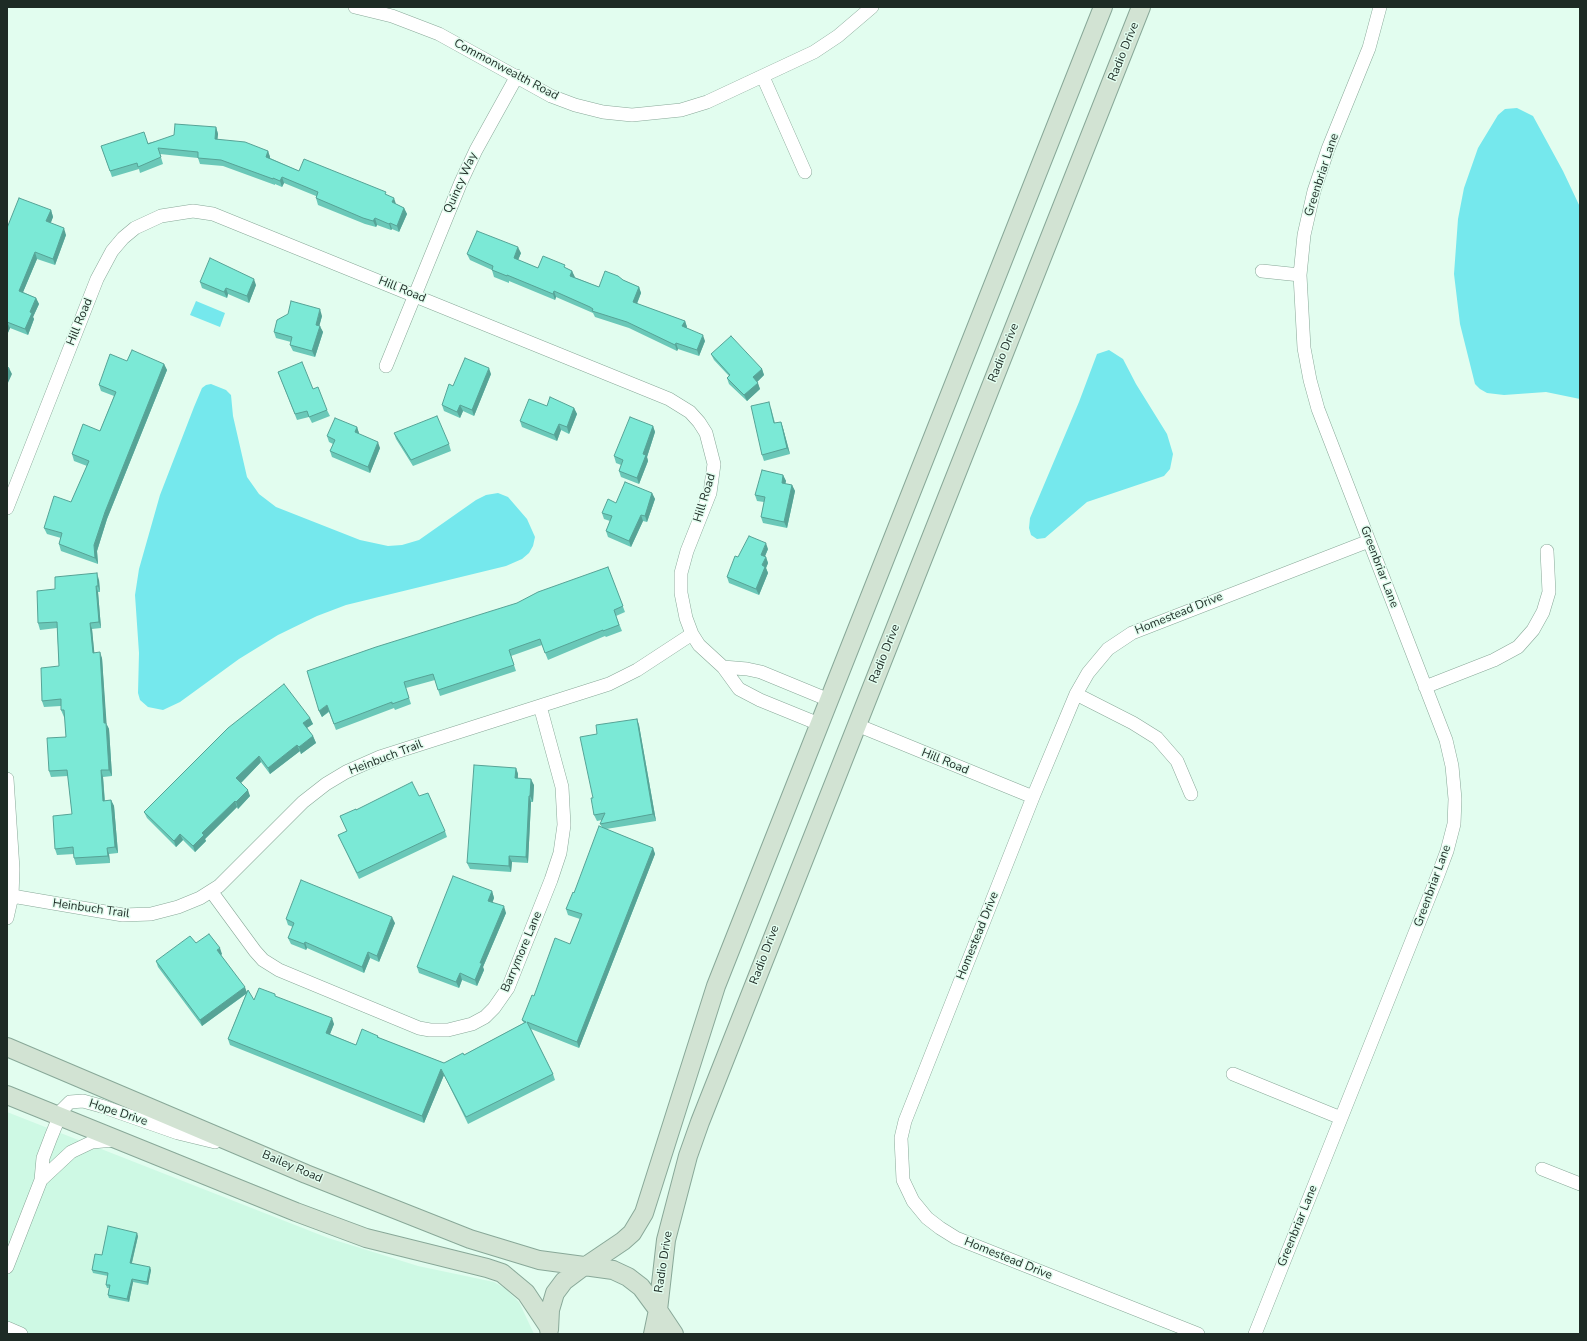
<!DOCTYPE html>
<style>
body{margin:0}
#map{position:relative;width:1587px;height:1341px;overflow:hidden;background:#e2fdef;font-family:"Nunito Sans",sans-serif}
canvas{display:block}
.frame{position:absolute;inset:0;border:8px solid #1e2b25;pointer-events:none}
</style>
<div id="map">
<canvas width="1587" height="1341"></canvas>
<div class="frame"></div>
</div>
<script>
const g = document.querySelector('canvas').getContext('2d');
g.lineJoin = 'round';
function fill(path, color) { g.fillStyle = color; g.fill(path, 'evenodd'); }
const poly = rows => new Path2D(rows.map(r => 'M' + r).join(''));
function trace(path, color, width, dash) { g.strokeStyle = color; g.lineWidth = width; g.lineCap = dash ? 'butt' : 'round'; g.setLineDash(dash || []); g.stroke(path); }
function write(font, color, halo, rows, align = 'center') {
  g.font = font + ' "Nunito Sans",sans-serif'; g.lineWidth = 3; g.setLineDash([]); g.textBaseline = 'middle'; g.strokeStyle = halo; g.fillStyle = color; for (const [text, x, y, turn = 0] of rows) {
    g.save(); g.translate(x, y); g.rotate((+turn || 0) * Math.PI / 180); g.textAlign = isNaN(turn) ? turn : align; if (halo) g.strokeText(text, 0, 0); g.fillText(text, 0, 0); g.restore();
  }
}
fill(poly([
 [7,1112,328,1238,418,1266,494,1282,506,1289,519,1302,534,1334,7,1334]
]), '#cef9e4');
fill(poly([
 [1517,108,1533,116,1563,171,1580,207,1580,399,1546,392,1504,395,1487,393,1480,389,1475,384,1460,324,1454,274,1458,219,1464,188,1478,148,1498,115,1505,109],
 [196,301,225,313,220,327,190,315],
 [1109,350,1123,359,1136,384,1167,434,1173,454,1170,469,1164,476,1087,502,1045,538,1037,539,1031,535,1029,528,1030,518,1079,402,1097,354],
 [211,384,226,390,231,395,233,416,247,477,259,494,276,507,360,540,388,546,402,545,419,540,476,500,486,495,498,493,508,497,527,519,535,537,533,546,529,553,522,559,506,566,346,605,317,616,278,635,239,659,180,702,163,710,148,707,140,700,138,693,139,653,135,595,139,569,160,495,194,407,202,388,206,385]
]), '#75e8ed');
const street = poly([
 [355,7,392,16,439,34,551,96,575,105,603,112,632,115,681,110,707,102,814,52,838,36,872,7],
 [763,77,805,172],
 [1262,271,1300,275],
 [386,366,461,182,476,150,517,76],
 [7,508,97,279,112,251,123,238,135,228,161,216,193,211,213,214,669,399,690,412,699,422,706,433,714,464,710,493,687,551,681,573,681,593,686,618,692,634,699,645,723,667,739,689,760,700,819,724],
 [723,667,747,669,761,672,829,700],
 [1425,687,1494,660,1518,647,1533,630,1543,612,1549,592,1547,551],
 [1076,694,1133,723,1157,738,1177,761,1191,794],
 [857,725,1033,797],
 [7,779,13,869,12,896,7,918],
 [211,891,255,951,263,960,279,970,419,1028,430,1030,448,1030,472,1024,485,1017,494,1008,508,988,551,880,560,853,564,825,562,787,540,706],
 [12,896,123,915,151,914,178,907,200,898,219,886,303,802,326,784,346,772,380,757,609,684,637,670,692,634],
 [1233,1074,1341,1118],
 [1542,1169,1580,1184],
 [41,1180,71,1152,92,1142,114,1140],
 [7,1267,41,1180,43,1158,51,1137,62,1110,70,1102,83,1101,101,1106,178,1133,215,1142],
 [7,1328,21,1334],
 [1198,1334,956,1238,940,1228,927,1218,913,1201,903,1180,901,1138,905,1121,1033,797,1076,694,1088,673,1108,649,1132,633,1369,541],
 [1255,1334,1438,875,1447,851,1454,824,1455,799,1452,766,1446,740,1318,409,1310,380,1304,348,1300,275,1304,235,1314,191,1328,149,1369,48,1380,7]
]);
const secondary = poly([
 [7,1047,306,1174,470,1239,539,1260,584,1266],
 [7,1095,296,1212,366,1238,487,1268,502,1273,526,1293,548,1326],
 [586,1266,623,1241,632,1233,644,1213,716,986,1103,7],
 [658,1310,666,1240,688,1156,700,1122,1141,7],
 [658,1310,674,1334],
 [549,1330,550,1310,555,1293,564,1281,584,1266,613,1270,628,1277,641,1287,658,1310,653,1334]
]);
trace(street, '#88a898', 14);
trace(secondary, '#88a898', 20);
trace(street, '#fff', 13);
trace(secondary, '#d2e3d3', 18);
fill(poly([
 [216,127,218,134,217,139,268,151,270,157,270,158,299,171,387,195,396,204,404,208,407,214,399,232,392,229,391,230,377,225,376,227,365,224,318,205,316,198,316,196,284,183,282,187,275,184,275,185,223,166,200,164,198,158,160,154,163,164,140,173,139,169,112,177,101,146,148,143],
 [51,210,53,217,50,223,66,235,55,265,37,259,23,292,36,298,39,304,33,317,34,319,28,335,10,328,7,335,7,228],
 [521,253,518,260,538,268,566,268,572,271,574,277,599,287,623,280,639,287,641,293,637,304,685,321,687,327,686,328,705,341,699,356,678,349,677,351,629,328,595,317,593,313,556,297,555,300,509,281,509,283,494,277,492,270,470,260,467,254],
 [200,282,256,285,249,303,228,294,227,298,202,288],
 [322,316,319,326,323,332,315,357,293,351,290,345,291,342,276,338,274,332],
 [711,354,762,369,764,375,757,382,760,389,747,401,729,384,727,378,729,376,714,360],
 [127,361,164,364,167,370,107,519,97,551,98,564,61,551,59,544,61,538,47,534,44,528,71,502,87,466,74,461,72,454,100,431,114,396,101,391,99,385],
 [278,372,313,389,327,410,330,416,312,423,309,417,297,420],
 [491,374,474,416,463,411,460,418,444,411,442,405,453,386],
 [547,406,574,408,577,414,569,434,561,430,557,441,522,427,520,421],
 [771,408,775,423,781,422,783,428,790,454,764,461,762,455],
 [653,426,655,432,647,457,648,461,639,484,621,477,619,471,621,465,616,463,614,456],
 [357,427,359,434,380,448,370,473,332,457,330,451,333,444,329,442,327,436],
 [394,433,449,444,451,451,413,466,396,439],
 [783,475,786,481,785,484,792,485,795,491,787,528,763,523,761,517,764,502,757,501,755,495],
 [652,493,655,499,647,522,643,521,631,547,608,537,606,531,610,521,604,519,602,513],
 [768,549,765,556,766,557,768,563,766,568,768,573,759,595,729,583,727,577,738,557],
 [608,567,625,612,616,616,622,631,606,637,605,636,548,660,542,645,511,656,516,671,440,696,435,680,406,688,411,704,395,710,394,708,336,730,329,712,322,717,319,711,517,603],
 [99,580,100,592,98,592,101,628,92,629,94,652,102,658,106,723,109,729,112,776,103,777,105,801,111,800,114,806,118,853,109,854,110,863,76,865,74,858,74,854,57,855,55,849,72,814,68,776,51,777,49,771,66,737,65,717,64,717,61,710,61,706,44,707,42,701,59,666,57,628,40,630,38,623],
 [310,718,313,724,307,728,313,736,316,743,301,754,300,751,270,774,261,762,241,783,250,796,238,809,237,807,205,839,206,841,195,852,183,840,176,847,147,818,144,812],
 [637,719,639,725,656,821,606,829,653,848,655,854,579,1048,531,1029,553,1074,555,1080,468,1124,444,1075,424,1123,230,1045,228,1039,246,994,202,1026,158,967,156,961,196,943,222,954,221,955,247,992,254,1000,276,997,334,1024,330,1034,356,1045,378,1036,379,1038,444,1063,464,1055,524,1023,522,1020,534,996,570,944,580,919,568,915,566,909,574,893,602,827,600,824,602,820,597,821,594,815,593,798,597,734],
 [516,768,518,774,518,778,534,785,533,802,531,802,528,863,512,862,511,872,470,869,467,863],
 [419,796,445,831,447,837,359,879,341,841,338,835,347,831,340,816,356,810],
 [492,891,494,898,492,902,506,913,483,967,484,970,477,986,462,980,459,988,419,973,417,967],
 [286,919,395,923,379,962,370,958,364,973,307,948,306,950,291,944,288,938,293,927,288,925],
 [138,1236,132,1263,151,1270,148,1285,133,1282,129,1302,109,1298,108,1295,109,1288,107,1288,106,1285,108,1276,93,1273,92,1270,102,1255]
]), '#6ac8b8');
fill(poly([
 [216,127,218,134,217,145,215,139],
 [268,151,270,157,268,163,266,157],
 [282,177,284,183,282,187,280,181],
 [394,198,396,204,392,202],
 [404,208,407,214,399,232,397,226],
 [51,210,53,217,49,228,46,221],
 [375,218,377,225,376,227,373,221],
 [390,223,392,229,391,230,389,224],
 [64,228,66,235,55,265,53,259],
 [518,247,521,253,516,265,514,258],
 [35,252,37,259,21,297,19,291],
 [572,271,575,277,573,282,570,276],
 [254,279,256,285,249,303,247,296],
 [639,287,641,293,635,308,633,302],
 [226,288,228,294,227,298,224,292],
 [554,291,556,297,555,300,553,294],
 [36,298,39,304,33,317,34,319,28,335,25,329,30,312],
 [320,309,322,316,318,331,316,325],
 [685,321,687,327,685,332,682,326],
 [7,322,10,328,7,335],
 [320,326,323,332,315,357,312,351],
 [703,335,705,341,699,356,697,350],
 [676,343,678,349,677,351,675,345],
 [164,364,167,370,107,519,97,551,98,564,95,558,94,545,105,512],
 [9,368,12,374,7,385,7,373],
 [489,368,491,374,474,416,472,410],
 [762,369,764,375,755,384,753,377],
 [758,383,760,389,747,401,744,395],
 [460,405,463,411,460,418,457,412],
 [574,408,577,414,569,434,567,427],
 [781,422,783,428,790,454,787,448],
 [559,424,561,430,557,441,554,435],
 [653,426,655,432,647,457,648,461,639,484,637,478,643,454],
 [357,427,359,433,357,438,355,432],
 [378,442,380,448,370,473,368,467],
 [783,475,786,481,784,489,782,483],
 [792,485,795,491,787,528,784,522],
 [652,493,655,499,647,522,645,516],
 [641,515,643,521,631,547,629,541],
 [766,543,768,549,763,561,761,555],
 [766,557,768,563,766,568,768,573,759,595,756,589,762,565],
 [97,573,99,580,100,592,98,586],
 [96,586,98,592,101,628,99,622],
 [90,623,92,629,95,659,93,653],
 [100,652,102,658,107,729,104,723],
 [327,705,329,711,322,717,319,711],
 [310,718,313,724,305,729,303,723],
 [637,719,639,725,656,821,653,814],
 [106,723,109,729,112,776,109,770],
 [313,736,316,743,301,754,299,747],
 [297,745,300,751,270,774,268,768],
 [259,756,261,762,239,785,236,778],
 [516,768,518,774,517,784,515,778],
 [101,770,103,777,105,807,103,801],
 [531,779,534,785,533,802,530,796],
 [248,790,250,796,238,809,236,802],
 [529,796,531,802,528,863,526,857],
 [111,800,114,806,118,853,115,847],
 [235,801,237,807,205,839,206,841,195,852,193,846,202,833],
 [180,834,183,840,176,847,174,841],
 [107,848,109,854,110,863,108,856],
 [653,848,655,854,579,1048,577,1042],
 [509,856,512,862,511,872,509,866],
 [492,891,494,898,491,907,488,901],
 [504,906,506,913,483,967,484,970,477,986,475,980,480,963],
 [392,917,395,923,379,962,377,956],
 [305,942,307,948,306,950,304,944],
 [220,948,222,954,220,956,217,950],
 [368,952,370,958,364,973,362,967],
 [460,973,462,980,459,988,456,982],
 [245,987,247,993,202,1026,200,1020],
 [332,1018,334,1024,328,1039,326,1033],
 [441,1069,444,1075,424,1123,422,1116],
 [137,1233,138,1236,131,1266,130,1263],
 [150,1267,151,1270,148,1285,147,1282],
 [132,1279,133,1282,129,1302,127,1299]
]), '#56a396');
const building = poly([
 [175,124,216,127,215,139,245,142,268,151,266,157,299,171,304,159,386,192,385,194,394,198,392,202,404,208,397,226,390,223,389,224,375,218,373,221,363,218,316,198,318,192,282,177,280,181,273,178,273,179,221,160,198,158,198,152,158,148,161,157,138,167,137,163,110,171,101,146,144,132,148,144,174,135,175,124],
 [19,198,51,210,46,221,64,228,53,259,35,252,19,291,36,298,30,312,32,313,25,329,7,322,7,323,7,228,19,198],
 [477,231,518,247,514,258,538,268,543,256,565,265,564,267,572,271,570,276,599,287,605,271,618,276,623,280,639,287,633,302,685,321,682,326,703,335,697,350,676,343,675,345,627,322,592,311,593,309,590,307,554,291,553,294,507,275,507,276,492,270,493,266,467,254,477,231],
 [210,258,254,279,247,296,226,288,224,292,200,282,210,258],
 [291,301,320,309,316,325,320,326,312,351,290,345,292,337,274,332,277,320,288,314,291,301],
 [731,336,762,369,753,377,758,383,744,395,727,378,730,375,711,354,731,336],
 [132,350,164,364,105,512,94,545,95,558,59,544,62,533,44,528,54,496,71,502,89,461,72,454,83,424,100,431,116,392,99,385,110,354,127,361,132,350],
 [465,358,489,368,472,410,460,405,457,412,442,405,449,384,453,386,465,358],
 [302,362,313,389,318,387,327,410,309,417,307,411,295,414,278,372,302,362],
 [7,367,9,368,7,373,7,367],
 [550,397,574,408,567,427,559,424,554,435,520,421,529,399,547,406,550,397],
 [769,402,774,423,781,422,787,448,762,455,751,406,769,402],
 [437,416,449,444,411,460,394,433,437,416],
 [630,417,653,426,643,454,646,455,637,478,619,471,623,460,614,456,630,417],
 [335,418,357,427,355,432,378,442,368,467,330,451,335,440,327,436,335,418],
 [762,470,783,475,782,483,792,485,784,522,761,517,765,497,755,495,762,470],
 [625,482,652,493,645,516,641,515,629,541,606,531,612,516,602,513,608,499,616,503,625,482],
 [749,536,766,543,761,555,766,557,762,565,765,567,756,589,727,577,735,556,738,557,749,536],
 [608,567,623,606,614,610,619,625,603,631,603,630,545,653,540,639,509,650,514,665,438,690,433,674,404,682,409,698,392,704,392,702,334,724,327,705,319,711,307,671,376,647,517,603,538,592,608,567],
 [97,573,98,586,96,586,99,622,90,623,93,653,100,652,104,723,106,723,109,770,101,770,103,801,111,800,115,847,107,848,108,856,74,858,73,847,55,849,53,816,72,814,67,770,49,771,47,738,66,737,64,710,61,710,61,699,42,701,41,668,59,666,57,622,38,623,37,591,55,589,55,577,97,573],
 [284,684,310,718,303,723,313,736,299,747,297,745,268,768,259,756,236,778,248,790,236,802,235,801,202,833,204,835,193,846,180,834,174,841,144,812,228,728,284,684],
 [637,719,653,814,600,824,605,813,594,815,591,798,593,798,580,737,597,734,596,725,637,719],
 [474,765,516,768,515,778,531,779,530,796,529,796,526,857,509,856,509,866,467,863,474,765],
 [412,782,419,796,428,793,445,831,357,873,338,835,347,831,340,816,356,809,356,810,412,782],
 [599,826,653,848,577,1042,527,1022,553,1074,466,1117,441,1069,422,1116,228,1039,248,990,254,1000,259,988,275,994,275,996,332,1018,326,1033,356,1045,362,1029,378,1036,377,1037,444,1063,463,1053,464,1055,526,1022,522,1020,532,995,534,996,555,938,570,944,582,914,566,909,573,892,574,893,599,826],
 [453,876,492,891,488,901,504,906,480,963,482,963,475,980,460,973,456,982,417,967,453,876],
 [301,880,392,917,377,956,368,952,362,967,305,942,304,944,288,938,294,923,286,919,301,880],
 [209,934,220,948,217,950,245,987,200,1020,156,961,190,936,196,943,209,934],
 [108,1226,137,1233,130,1263,150,1267,147,1282,132,1279,127,1299,108,1295,110,1285,106,1285,108,1273,92,1270,95,1254,102,1255,108,1226]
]);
fill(building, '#7be9d6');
trace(building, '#56a396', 1);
write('12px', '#1e2b25', '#e2fdef', [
 ["Radio Drive",1124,52,-68],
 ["Commonwealth Road",506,70,28],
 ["Greenbriar Lane",1322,175,-72],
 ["Quincy Way",461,183,-66],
 ["Hill Road",402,290,22],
 ["Hill Road",80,322,-68],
 ["Radio Drive",1004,353,-68],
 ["Hill Road",705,498,-73],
 ["Greenbriar Lane",1379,567,69],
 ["Homestead Drive",1179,614,-22],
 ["Radio Drive",885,654,-68],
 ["Heinbuch Trail",386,758,-21],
 ["Hill Road",945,762,22],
 ["Greenbriar Lane",1433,886,-70],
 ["Heinbuch Trail",91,909,8],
 ["Homestead Drive",978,936,-68],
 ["Barrymore Lane",522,952,-67],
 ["Radio Drive",765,955,-69],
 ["Hope Drive",118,1113,18],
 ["Bailey Road",292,1167,23],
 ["Greenbriar Lane",1298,1226,-68],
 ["Homestead Drive",1008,1259,22],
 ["Radio Drive",664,1262,-81]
]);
</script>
